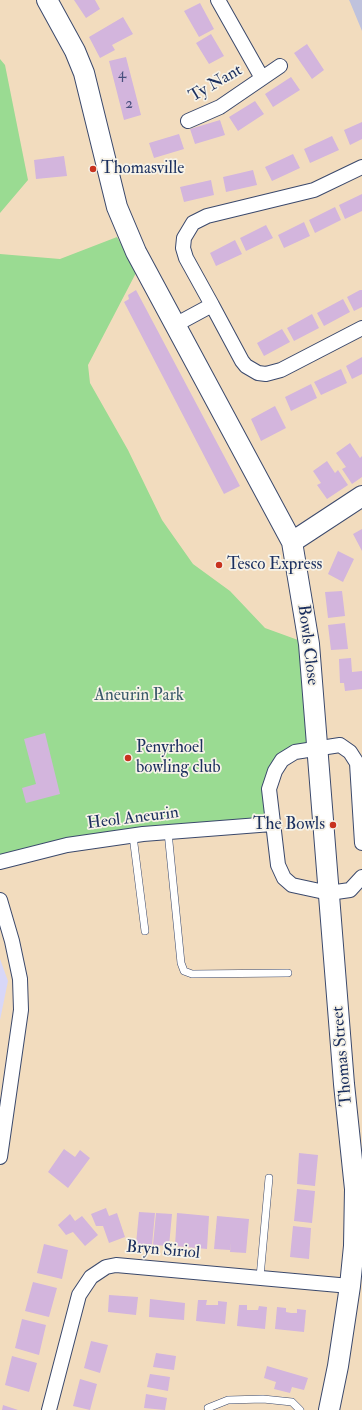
<!DOCTYPE html>
<style>
body{margin:0}
canvas{display:block;background:#f2dcbe}
</style>
<canvas width="362" height="1410"></canvas>
<script>
const g = document.querySelector('canvas').getContext('2d');
g.lineJoin = 'round';
function fill(path, color) { g.fillStyle = color; g.fill(path, 'evenodd'); }
const poly = rows => new Path2D(rows.map(r => 'M' + r).join(''));
function trace(path, color, width, dash) { g.strokeStyle = color; g.lineWidth = width; g.lineCap = dash ? 'butt' : 'round'; g.setLineDash(dash || []); g.stroke(path); }
function write(font, color, halo, rows, align = 'center') {
  g.font = font + ' "IM FELL Double Pica",serif'; g.lineWidth = 3.5; g.setLineDash([]); g.textBaseline = 'middle'; g.strokeStyle = halo; g.fillStyle = color; for (const [text, x, y, turn = 0] of rows) {
    g.save(); g.translate(x, y); g.rotate((+turn || 0) * Math.PI / 180); g.textAlign = isNaN(turn) ? turn : align; if (halo) g.strokeText(text, 0, 0); g.fillText(text, 0, 0); g.restore();
  }
}
fill(poly([
 [0,959,8,981,0,1020]
]), '#d8d7f8');
fill(poly([
 [349,0,362,0,362,31,350,2]
]), '#bfc2dd');
fill(poly([
 [0,59,5,65,28,180,0,213],
 [117,237,137,271,88,365,90,383,128,450,162,520,193,564,230,591,265,628,309,644,317,749,295,752,275,771,272,824,229,827,0,862,0,254,60,259]
]), '#9adb92');
fill(poly([
 [74,0,95,0,100,9,86,18],
 [200,3,214,29,199,37,184,11],
 [123,17,133,34,112,45,115,50,100,58,89,37],
 [211,34,224,56,209,64,196,43],
 [307,44,324,70,312,79,294,53],
 [126,57,141,115,124,120,109,61],
 [291,77,300,90,273,107,265,94],
 [255,101,264,114,238,131,229,117],
 [220,120,225,135,195,144,190,129],
 [362,122,362,139,350,145,344,130],
 [179,134,184,149,154,158,149,143],
 [332,136,339,150,310,163,304,149],
 [293,154,300,168,272,181,265,167],
 [64,156,67,176,36,179,34,160],
 [253,170,257,185,226,192,223,177],
 [211,180,214,195,184,202,180,187],
 [362,194,362,211,345,219,339,205],
 [335,207,341,220,315,233,309,220],
 [304,222,310,236,284,248,278,235],
 [266,225,273,238,246,251,240,238],
 [235,240,242,254,216,266,210,253],
 [136,290,240,486,224,494,124,302,129,299,128,295],
 [360,290,362,290,362,307,354,311,347,297],
 [343,299,350,312,324,326,317,313],
 [312,314,319,328,294,341,287,328],
 [282,329,290,342,264,356,257,343],
 [362,357,362,374,352,379,346,366],
 [341,369,347,383,321,395,314,382],
 [311,384,317,398,291,411,285,397],
 [275,406,286,428,261,441,251,419],
 [350,443,360,458,362,456,362,477,352,484,342,469,346,467,336,453],
 [327,461,335,473,338,470,348,485,327,499,317,485,321,483,313,471],
 [362,529,362,551,353,534],
 [338,551,354,559,343,582,328,574],
 [342,591,345,616,328,618,325,592],
 [345,623,348,649,331,650,328,625],
 [351,658,352,672,362,671,362,689,345,691,344,683,340,683,339,659],
 [45,733,60,794,26,803,22,788,36,784,24,739],
 [64,1149,75,1157,80,1150,90,1158,68,1188,48,1172],
 [299,1153,318,1155,315,1186,297,1184],
 [297,1189,315,1191,312,1223,294,1221],
 [106,1208,109,1216,117,1213,125,1237,109,1243,103,1226,96,1226,91,1214],
 [139,1212,155,1213,152,1245,136,1244],
 [156,1213,172,1214,169,1246,153,1245],
 [177,1213,209,1216,207,1249,175,1246],
 [70,1214,75,1221,82,1216,98,1235,85,1246,73,1232,66,1235,58,1225],
 [217,1216,249,1219,246,1253,230,1252,231,1242,230,1250,214,1249],
 [293,1226,311,1228,309,1259,290,1257],
 [44,1244,68,1250,62,1279,37,1273],
 [33,1282,57,1288,49,1317,25,1311],
 [109,1295,138,1297,136,1315,108,1312],
 [150,1299,185,1303,184,1320,149,1317],
 [198,1300,207,1300,206,1305,218,1305,218,1301,227,1302,225,1324,196,1321],
 [239,1305,247,1305,247,1310,258,1310,259,1306,267,1307,265,1329,237,1326],
 [277,1307,286,1308,286,1312,291,1313,297,1313,297,1309,306,1310,304,1332,275,1329],
 [22,1319,46,1325,39,1355,15,1348],
 [91,1341,108,1345,100,1373,84,1368],
 [156,1353,176,1356,174,1370,153,1367],
 [12,1356,37,1363,29,1392,5,1385],
 [267,1366,308,1378,304,1390,292,1387,290,1393,274,1389,276,1382,264,1378],
 [150,1374,170,1377,168,1391,147,1387],
 [80,1379,97,1384,90,1410,73,1406],
 [146,1394,167,1398,165,1410,144,1408],
 [3,1405,18,1410,2,1410]
]), '#d3b5dd');
const lane = poly([
 [168,832,181,963,184,971,192,974,288,973],
 [133,836,145,931],
 [260,1277,269,1178],
 [208,1408,228,1400,263,1399,292,1402,300,1410]
]);
const street = poly([
 [218,0,262,78],
 [188,121,220,107,280,66],
 [212,305,242,361,246,366,258,373,266,374,281,370,362,328],
 [175,325,212,305,186,258,183,248,184,238,193,223,207,216,314,190,362,167],
 [362,843,357,763,350,752,340,745,295,752,282,760,275,771,269,789,278,865,284,878,292,885,329,893,350,890,362,877],
 [0,862,67,845,143,834,272,824],
 [0,900,12,941,20,979,21,1010,0,1157],
 [49,1410,79,1295,91,1277,106,1267,116,1265,350,1286]
]);
const secondary = poly([
 [47,0,75,51,84,73,117,207,136,252,292,542,309,644,344,1084,355,1189,354,1246,350,1286,338,1366,329,1410],
 [292,542,362,496]
]);
trace(lane, '#3b496c', 8);
trace(street, '#3b496c', 16);
trace(secondary, '#3b496c', 22);
trace(lane, '#fff', 7);
trace(street, '#fff', 14);
trace(secondary, '#fff', 20);
for (const [x, y, r, color] of [
 [93,169,4,"#c8321e"],
 [219,565,4,"#c8321e"],
 [128,758,4,"#c8321e"],
 [333,825,4,"#c8321e"]
]) { const dot = new Path2D(); dot.arc(x, y, r, 0, 2 * Math.PI); g.fillStyle = color; g.fill(dot); trace(dot, '#f7f3e8', 1.5); }
write('15px', '#49507e', null, [
 ["4",122,75],
 ["2",129,105]
]);
write('17px', '#1b2f5e', '#f7f3e8', [
 ["Ty Nant",216,84,-30],
 ["Bowls Close",307,645,83],
 ["Heol Aneurin",133,819,-7],
 ["Thomas Street",343,1056,-95],
 ["Bryn Siriol",163,1251,5]
]);
write('17px', '#1b2f5e', '#f7f3e8', [
 ["Thomasville",101,169],
 ["Tesco Express",227,565],
 ["Penyrhoel",136,748],
 ["bowling club",136,768],
 ["The Bowls",325,825,"right"]
], 'left');
write('17px', '#3b5a6b', '#f7f3e8', [
 ["Aneurin Park",139,696]
]);
</script>
